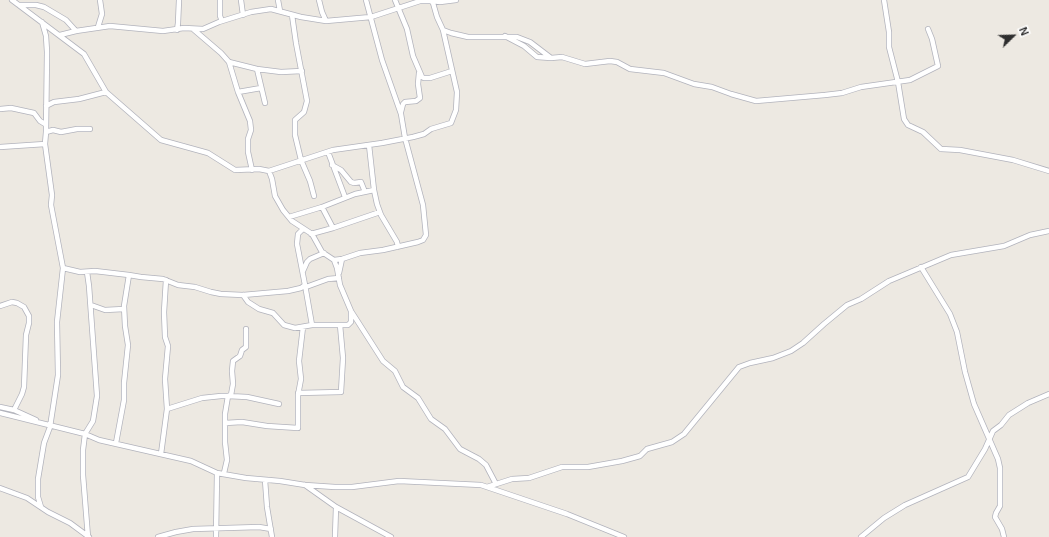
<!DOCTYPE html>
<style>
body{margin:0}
#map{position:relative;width:1049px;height:537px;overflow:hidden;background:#ede9e2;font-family:Helvetica,sans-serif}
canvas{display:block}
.north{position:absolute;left:993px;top:16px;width:40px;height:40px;-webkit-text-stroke:3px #fff;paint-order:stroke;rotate:67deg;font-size:11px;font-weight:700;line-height:16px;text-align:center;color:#2e2e2e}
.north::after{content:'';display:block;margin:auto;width:14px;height:18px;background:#2e2e2e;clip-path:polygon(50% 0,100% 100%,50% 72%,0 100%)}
</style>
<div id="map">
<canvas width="1049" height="537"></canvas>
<div class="north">N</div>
</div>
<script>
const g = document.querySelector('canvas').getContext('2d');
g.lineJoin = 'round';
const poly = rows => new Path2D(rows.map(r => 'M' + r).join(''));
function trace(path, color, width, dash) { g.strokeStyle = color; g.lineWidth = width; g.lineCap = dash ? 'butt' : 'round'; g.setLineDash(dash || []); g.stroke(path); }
const street = poly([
 [12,0,84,54,106,92,161,140,208,153,235,170,259,169,269,171,272,179,275,196,283,210,292,221,312,234,322,252,334,260,337,268,340,285,351,311,383,361,395,371,403,387,418,398,431,419,445,429,460,449,479,459,486,465,496,484],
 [220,0,220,16,222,21],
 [241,0,243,15],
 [278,0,280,11],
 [319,0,322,12,326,21],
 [395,0,407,29,413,56,422,77,424,78,430,78,452,71],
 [884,0,889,32,889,47,898,82,904,119,908,125,923,132,941,149,960,150,1013,160,1049,171],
 [432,1,440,2,456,0],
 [19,5,36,5,44,7,66,20,76,31],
 [292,15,296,43,307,101,304,112,295,120,295,135,301,160,310,181,314,196],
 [98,27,102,14,100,0],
 [193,29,221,53,229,62,238,92,250,121,251,130,248,139,248,152,252,170],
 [177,30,178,23,179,0],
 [60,35,76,31,110,26,163,31,184,28,203,29,219,22,251,12,271,9,301,17,326,21,371,17,420,1,431,1,433,3,437,17,443,30,451,33,468,37,517,37,530,42,551,58,562,57,585,64,610,61,617,62,630,69,664,73,694,84,712,87,731,94,756,101,825,95,842,93,861,87,910,80,938,66,932,39,928,29],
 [505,36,524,46,537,57,551,58],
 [229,62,257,69,281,72,302,71],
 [257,69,265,103],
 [238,92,261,88],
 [46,106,54,102,79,99,106,92],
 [0,109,11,108,34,113,40,121,45,124],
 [401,112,403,104,405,102,416,101,420,98,418,84,419,73],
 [46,132,53,130,61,132,77,129,90,129],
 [369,145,374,190,377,204,381,215,397,242,398,247],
 [0,147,45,144],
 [328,152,345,197],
 [332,165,341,170,351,182,354,183,361,182,365,192],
 [269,171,333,150,382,143,413,137,424,134,431,129,451,123,456,110,457,92,443,30],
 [322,207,333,228],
 [289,217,322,207,355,194,374,190],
 [311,234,333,228,380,212],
 [334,260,342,259,360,253,383,250,418,242,423,240,426,235,423,205,405,138,401,114,382,60,366,0],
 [921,267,950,314,957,332,965,372,974,404,998,459,1000,468,1000,506,996,513,995,517,1002,529,1004,537],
 [63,268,80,272,95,271,129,275,141,277,163,279,178,285,195,287,211,292,221,294,243,295,288,291,301,288,305,285,297,244,298,234,303,229],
 [303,271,307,262,310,259,324,253],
 [87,272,89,286,97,396,93,421,85,434,83,450,83,475,88,537],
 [339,273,342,259],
 [305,285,312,325],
 [306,287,328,279,339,278],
 [243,295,248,302,259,309,273,313,284,325,295,328,312,325,348,325,351,322,351,311],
 [91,305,105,310,124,309],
 [0,306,12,302,17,303,24,307,29,316,29,323,26,335,24,387,22,394,14,410],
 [298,393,341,392,343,358,340,325],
 [0,407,14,410,36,420],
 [167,409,202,398,221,396,228,396,231,395,233,384,232,371,233,361,240,356,242,350,246,347,246,329],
 [0,413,85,434,99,440,191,461,217,473,246,478,280,481,305,485,335,487,352,487,399,481,481,485,567,514,624,537],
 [225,423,242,422,267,426,298,428,298,395,301,379,299,361,303,327],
 [116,443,124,400,124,383,128,345,125,326,124,306,129,275],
 [161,454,167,409,165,379,168,346,165,337,164,312,166,280],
 [224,473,227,460,225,442,225,414,228,396,247,397,279,404],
 [265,480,267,507,272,537],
 [305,485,336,507,391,537],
 [487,487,512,479,529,478,562,467,588,467,622,461,640,456,647,449,672,442,684,434,739,367,750,363,773,358,791,351,803,343,824,324,847,305,861,299,889,281,951,255,1004,246,1030,235,1049,231],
 [0,488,27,498,48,512,70,523,89,537],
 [41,507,38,497,38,479,44,443,50,427,58,375,57,322,63,268,51,205,52,195,45,144,46,132,47,52,46,36,42,22],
 [158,537,176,532,193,529,259,527,271,529],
 [216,537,217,473],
 [335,537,336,507],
 [861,537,884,518,905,505,968,477,985,449,993,431,1001,425,1009,415,1028,403,1049,394]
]);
trace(street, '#b2b3bc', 6);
trace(street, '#fff', 4.5);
</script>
